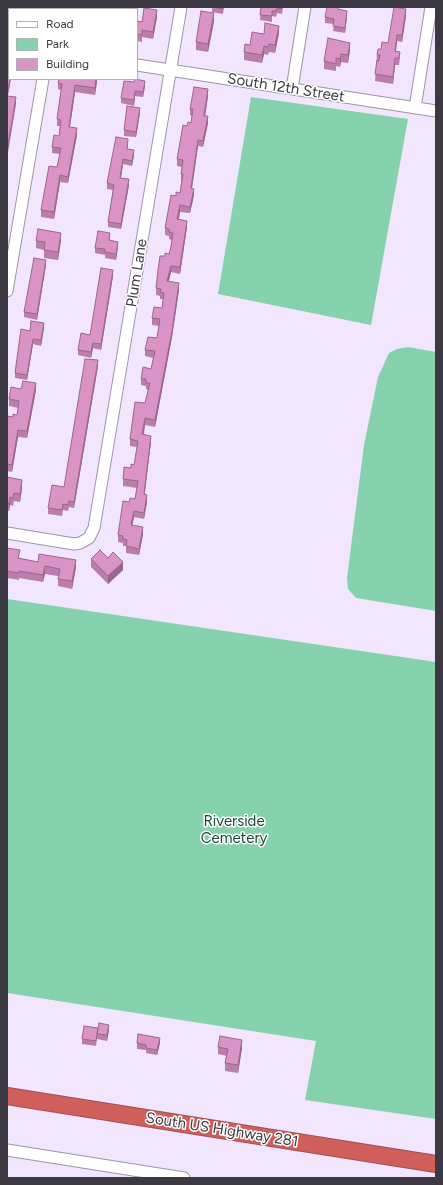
<!DOCTYPE html>
<style>
body{margin:0}
#map{position:relative;width:443px;height:1185px;overflow:hidden;background:#f1e6fd;font-family:Figtree,sans-serif}
canvas{display:block}
.frame{position:absolute;inset:0;border:8px solid #3d3942;pointer-events:none}
.legend{position:absolute;left:8px;top:8px;width:130px;height:72px;box-sizing:border-box;background:#fff;border:1px solid #b1b0b3;margin:0;padding:5px 7px;list-style:none;font-size:12px;color:#3d3942}
.legend li{display:flex;align-items:center;gap:8px;height:20px}
.legend b{width:20px;border:1px solid #b1b0b3}
</style>
<div id="map">
<canvas width="443" height="1185"></canvas>
<div class="frame"></div>
<ul class="legend">
<li><b style="height:5px;background:#fff"></b>Road</li>
<li><b style="height:11px;background:#85d2ad"></b>Park</li>
<li><b style="height:11px;background:#da93c6"></b>Building</li>
</ul>
</div>
<script>
const g = document.querySelector('canvas').getContext('2d');
g.lineJoin = 'round';
function fill(path, color) { g.fillStyle = color; g.fill(path, 'evenodd'); }
const poly = rows => new Path2D(rows.map(r => 'M' + r).join(''));
function trace(path, color, width, dash) { g.strokeStyle = color; g.lineWidth = width; g.lineCap = dash ? 'butt' : 'round'; g.setLineDash(dash || []); g.stroke(path); }
function write(font, color, halo, rows, align = 'center') {
  g.font = font + ' Figtree,sans-serif'; g.lineWidth = 3; g.setLineDash([]); g.textBaseline = 'middle'; g.strokeStyle = halo; g.fillStyle = color; for (const [text, x, y, turn = 0] of rows) {
    g.save(); g.translate(x, y); g.rotate((+turn || 0) * Math.PI / 180); g.textAlign = isNaN(turn) ? turn : align; if (halo) g.strokeText(text, 0, 0); g.fillText(text, 0, 0); g.restore();
  }
}
fill(poly([
 [251,97,408,119,371,325,218,294],
 [408,347,436,352,436,611,356,598,348,589,347,578,364,445,378,377,389,353,397,349],
 [7,599,436,662,436,1119,305,1100,316,1041,7,993]
]), '#85d2ad');
const minor = poly([
 [54,9,55,7],
 [7,44,9,44],
 [137,65,436,111],
 [292,89,305,7],
 [415,108,431,7],
 [7,291,43,79],
 [7,533,74,544,80,543,89,538,94,528,181,7],
 [7,1150,184,1178]
]);
const highway = poly([
 [7,1096,436,1164]
]);
trace(minor, '#9d94a8', 13);
trace(highway, '#9d5152', 18);
trace(minor, '#fff', 11);
trace(highway, '#d05e5b', 16);
fill(poly([
 [75,7,94,7,93,9,75,9],
 [212,7,224,7,223,14,212,12],
 [261,7,283,7,282,14,277,13,276,17,272,16,272,22,260,20],
 [338,9,347,16,345,33,333,31,334,24,325,23,325,17],
 [406,16,402,42,397,41,396,51,400,58,399,65,395,65,393,84,375,81,377,55,381,49,388,43],
 [157,17,153,39,142,37,142,42,137,41,137,21,142,22],
 [214,21,208,52,196,50,196,42],
 [279,33,275,53,269,52,268,55,264,54,262,63,244,60,244,52,250,45],
 [350,50,348,63,341,62,340,67,336,66,336,71,324,69,324,61],
 [97,79,95,95,75,92,70,127,77,135,68,183,60,182,54,219,41,217,41,210,57,167,60,154,52,153,52,147,59,136,60,126,57,126,57,119,61,90,58,89,58,83],
 [145,86,143,97,135,96,134,106,121,103,121,98],
 [208,96,205,116,208,123,203,147,198,146,192,188,194,195,190,213,180,212,179,219,187,227,180,274,171,272,169,281,179,290,172,337,155,427,145,425,144,434,151,442,144,494,147,502,144,519,134,517,132,526,143,534,139,555,126,553,126,546,123,546,123,543,118,542,118,535,129,502,135,499,137,488,123,486,123,479,134,465,137,447,130,446,130,439,145,403,148,390,146,389,146,386,141,385,141,379,151,369,153,358,145,356,145,350,157,338,159,326,152,325,152,318,162,308,163,299,160,299,160,296,156,295,156,288,165,256,169,254,172,240,169,239,169,236,165,235,165,228,176,196,180,193,182,181,181,181,181,174,182,167,177,166,177,159,187,126,191,123,192,116,190,115,190,109],
 [140,113,136,137,124,136,124,130],
 [128,144,127,149,134,155,132,166,123,164,121,178,129,185,121,229,108,227,108,222,113,190,107,189,107,183],
 [110,238,110,240,118,247,116,260,105,258,105,255,95,253,95,248],
 [61,240,58,260,44,258,44,250,36,248,36,241],
 [46,265,37,320,24,317,24,312],
 [113,276,101,350,93,348,91,358,78,355,78,350,90,335],
 [44,328,41,346,33,344,27,380,15,378,15,373,30,331],
 [98,366,74,508,69,507,68,511,63,510,62,516,48,514,48,508,64,487],
 [21,389,36,390,27,438,18,437,12,472,7,471,7,416,13,417,17,415,18,408,9,406,9,399],
 [7,477,22,488,20,502,14,501,13,506,10,505,9,511,7,511],
 [7,548,19,558,38,562,76,567,72,589,58,586,58,576,45,574,43,582,19,578,19,580,7,578],
 [108,558,123,570,108,584,91,567,91,559],
 [109,1030,107,1041,97,1039,97,1038,96,1046,82,1044,82,1039],
 [137,1043,160,1043,157,1055,146,1053,146,1050,137,1049],
 [218,1047,242,1048,238,1073,225,1071,225,1063,227,1056,218,1054]
]), '#bb7eaa');
fill(poly([
 [406,9,406,16,402,42,402,35],
 [157,10,157,17,153,39,153,32],
 [347,11,347,16,345,33,345,28],
 [214,13,214,21,208,52,208,44],
 [279,26,279,33,275,53,275,45],
 [397,35,397,41,395,58,395,51],
 [350,43,350,50,348,63,348,55],
 [264,46,264,54,262,63,262,55],
 [341,54,341,62,340,67,340,59],
 [395,58,395,65,393,84,393,77],
 [10,79,11,79,7,101,7,95],
 [96,79,97,79,97,82,95,95,95,88],
 [145,81,145,86,143,97,143,92],
 [75,85,75,92,69,133,69,127],
 [208,89,208,96,204,123,204,116],
 [135,91,135,96,134,106,134,100],
 [16,97,16,104,7,158,7,151],
 [140,108,140,113,136,137,136,132],
 [208,116,208,123,203,147,203,141],
 [77,128,77,135,68,183,68,177],
 [198,140,198,146,191,195,191,188],
 [134,150,134,155,132,166,132,161],
 [123,159,123,164,120,183,120,178],
 [60,175,60,182,54,219,54,212],
 [129,179,129,185,121,229,121,224],
 [194,189,194,195,190,213,190,207],
 [180,205,180,212,177,226,177,219],
 [187,221,187,227,180,274,180,267],
 [61,233,61,240,58,260,58,252],
 [118,242,118,247,116,260,116,254],
 [46,260,46,265,37,320,37,314],
 [171,266,171,272,167,288,167,281],
 [113,270,113,276,101,350,101,344],
 [179,283,179,290,172,337,155,427,155,420],
 [44,323,44,328,41,346,41,340],
 [33,339,33,344,27,380,27,375],
 [93,343,93,348,91,358,91,352],
 [98,360,98,366,74,508,74,502],
 [36,383,36,390,27,438,27,431],
 [145,418,145,425,142,441,142,434],
 [18,430,18,437,12,472,12,465],
 [151,436,151,442,144,501,144,494],
 [22,480,22,488,20,502,20,494],
 [147,495,147,502,144,519,144,513],
 [10,497,10,505,9,511,9,504],
 [134,511,134,517,131,532,131,525],
 [143,527,143,534,139,555,139,549],
 [76,560,76,567,72,589,72,581],
 [123,562,123,570,108,584,108,576],
 [45,566,45,574,43,582,43,575],
 [109,1025,109,1030,107,1041,107,1035],
 [160,1038,160,1043,157,1055,157,1050],
 [242,1040,242,1048,238,1073,238,1065]
]), '#99678b');
const building = poly([
 [13,7,18,8,18,7,31,7,30,9,13,9,13,7],
 [75,7,88,7,88,9,75,9,75,7],
 [213,7,224,7,223,9,213,7],
 [261,7,282,7,282,9,277,8,276,11,272,11,272,16,260,15,261,7],
 [327,7,338,7,338,9,347,11,345,28,333,26,334,19,325,17,327,7],
 [394,7,406,9,402,35,397,35,395,51,400,52,399,58,395,58,393,77,375,74,377,60,379,61,380,55,377,55,378,49,381,49,382,42,388,43,394,7],
 [144,8,157,10,153,32,142,30,142,35,137,34,137,21,142,22,144,8],
 [201,11,214,13,208,44,196,42,201,11],
 [265,23,279,26,275,45,269,44,268,47,264,46,262,55,244,52,245,44,250,45,252,32,264,34,265,23],
 [328,38,350,43,348,55,341,54,340,59,336,58,336,64,324,61,328,38],
 [7,62,9,62,9,79,10,79,7,95,7,62],
 [59,79,96,79,95,88,75,85,69,127,77,128,68,177,60,175,54,212,41,210,49,166,57,167,61,148,52,147,54,135,59,136,61,120,57,119,62,84,58,83,59,79],
 [135,79,145,81,143,92,135,91,134,100,121,98,124,81,134,82,135,79],
 [194,87,208,89,204,116,208,116,203,141,198,140,191,188,194,189,190,207,180,205,177,219,187,221,180,267,171,266,167,281,179,283,172,331,155,420,145,418,142,434,151,436,144,494,147,495,144,513,134,511,131,525,143,527,139,549,126,546,127,540,123,539,123,536,118,535,123,501,129,502,130,498,135,499,138,481,123,479,124,467,131,468,131,464,134,465,138,441,130,439,135,402,145,403,150,383,146,383,146,379,141,379,143,367,151,369,155,351,145,350,148,337,157,338,160,319,152,318,154,307,162,308,164,293,160,292,161,289,156,288,158,270,160,256,165,256,165,253,169,254,171,247,173,233,169,232,169,229,165,228,171,195,176,196,176,192,180,193,183,174,181,174,183,160,177,159,183,125,187,126,188,122,191,123,193,109,190,109,194,87],
 [7,96,16,97,7,151,7,96],
 [127,106,140,108,136,132,124,130,127,106],
 [116,137,128,139,127,149,134,150,132,161,123,159,120,178,129,179,121,224,108,222,114,185,107,183,116,137],
 [38,229,61,233,58,252,44,250,45,242,36,241,38,229],
 [98,231,110,233,109,240,118,242,116,254,105,252,105,249,95,248,98,231],
 [34,258,46,260,37,314,24,312,34,258],
 [101,268,113,270,101,344,93,343,91,352,78,350,81,333,90,335,101,268],
 [31,321,44,323,41,340,33,339,27,375,15,373,21,329,30,331,31,321],
 [85,359,98,360,74,502,69,501,68,505,63,504,62,510,48,508,52,485,64,487,85,359],
 [23,381,36,383,27,431,18,430,12,465,7,464,7,416,13,417,13,414,17,415,19,401,9,399,11,387,21,389,23,381],
 [7,477,22,480,20,494,14,493,13,498,10,497,9,504,7,503,7,477],
 [7,548,20,550,18,558,38,562,39,554,76,560,72,581,58,579,60,569,45,566,43,575,19,571,19,573,7,571,7,548],
 [100,550,108,558,113,552,123,562,108,576,91,559,100,550],
 [99,1023,109,1025,107,1035,97,1034,99,1023],
 [84,1026,98,1028,96,1041,82,1039,84,1026],
 [138,1034,160,1038,157,1050,146,1048,146,1045,137,1043,138,1034],
 [220,1036,242,1040,238,1065,225,1063,228,1049,218,1047,220,1036]
]);
fill(building, '#da93c6');
trace(building, '#99678b', 1);
write('15px', '#3d3942', '#fff', [
 ["South 12th Street",286,88,9],
 ["Plum Lane",137,273,-81],
 ["South US Highway 281",222,1130,9]
]);
write('15px', '#1e4634', '#fff', [
 ["Riverside",234,822],
 ["Cemetery",234,839]
]);
</script>
